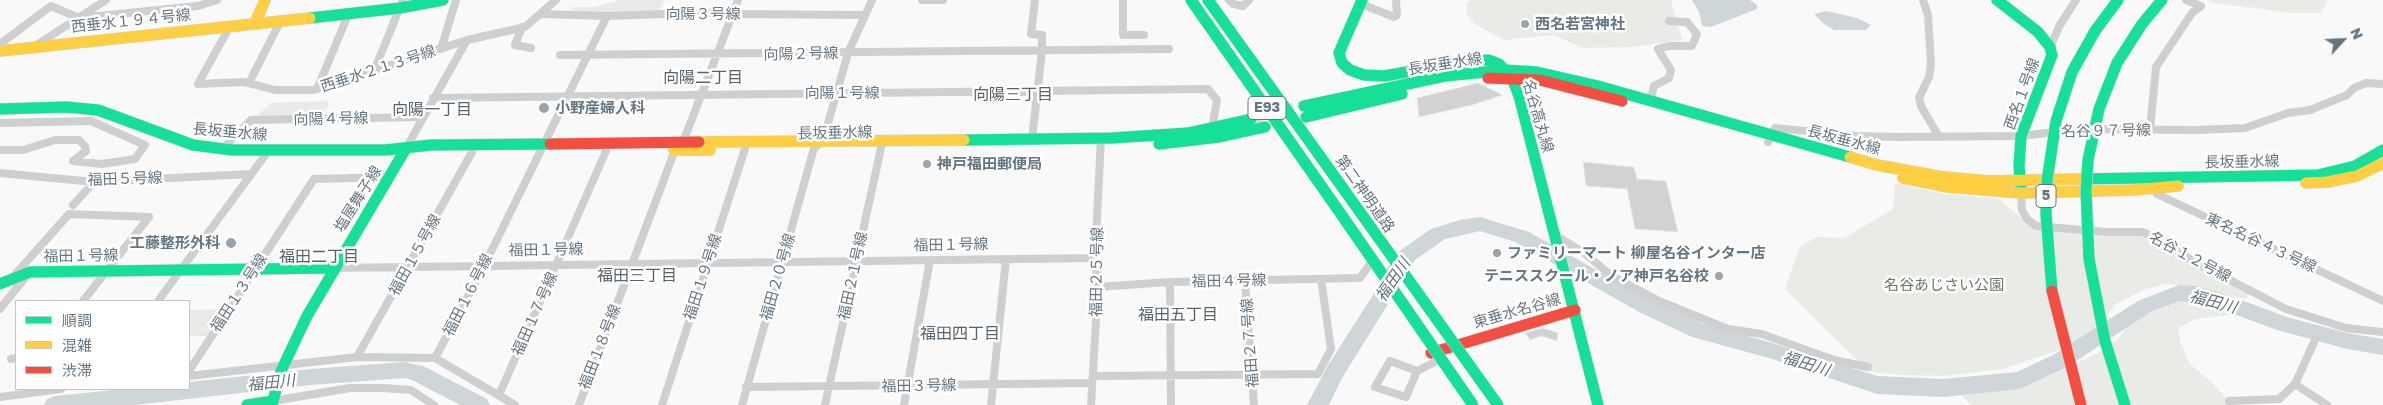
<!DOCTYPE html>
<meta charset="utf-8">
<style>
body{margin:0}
#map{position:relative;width:2383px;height:405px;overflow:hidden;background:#f9f9f9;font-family:"Golos Text","Noto Sans JP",sans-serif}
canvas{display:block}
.legend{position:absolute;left:15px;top:300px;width:175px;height:90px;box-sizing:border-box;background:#fff;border:1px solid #c1c8cd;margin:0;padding:6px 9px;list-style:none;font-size:15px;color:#657683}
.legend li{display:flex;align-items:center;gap:10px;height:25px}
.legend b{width:25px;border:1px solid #c1c8cd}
.north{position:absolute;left:2318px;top:15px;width:50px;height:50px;-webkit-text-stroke:4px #fff;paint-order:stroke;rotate:65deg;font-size:14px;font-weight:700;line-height:20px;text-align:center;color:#657683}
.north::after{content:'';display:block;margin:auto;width:18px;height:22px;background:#657683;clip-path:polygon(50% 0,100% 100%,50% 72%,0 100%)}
</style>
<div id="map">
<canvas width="2383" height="405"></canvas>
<ul class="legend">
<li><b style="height:6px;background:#16e098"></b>順調</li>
<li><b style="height:6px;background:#ffcf43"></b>混雑</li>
<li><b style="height:6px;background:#f24e42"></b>渋滞</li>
</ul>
<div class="north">N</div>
</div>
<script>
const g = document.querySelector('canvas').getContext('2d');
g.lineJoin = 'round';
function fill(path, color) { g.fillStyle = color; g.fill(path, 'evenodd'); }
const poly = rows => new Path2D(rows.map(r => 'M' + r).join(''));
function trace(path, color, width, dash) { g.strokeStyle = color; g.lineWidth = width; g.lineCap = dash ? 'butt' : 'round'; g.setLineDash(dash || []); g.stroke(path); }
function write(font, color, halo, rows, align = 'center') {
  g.font = font + ' "Golos Text","Noto Sans JP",sans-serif'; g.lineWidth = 5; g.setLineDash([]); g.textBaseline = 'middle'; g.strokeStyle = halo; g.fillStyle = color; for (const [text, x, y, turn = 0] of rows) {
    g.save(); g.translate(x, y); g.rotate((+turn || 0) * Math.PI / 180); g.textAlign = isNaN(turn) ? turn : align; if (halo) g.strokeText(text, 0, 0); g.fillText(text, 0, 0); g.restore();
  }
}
fill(poly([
 [621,0,664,0,658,12,570,13,573,7,594,7],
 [1472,0,1671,0,1682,40,1632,47,1584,48,1553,35,1504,40,1478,26,1467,15,1467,2],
 [2207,0,2328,0,2321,13,2291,13,2214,3],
 [327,101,329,105,322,116,256,117,270,103],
 [1895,183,1945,194,1999,199,2036,230,2110,236,2148,236,2251,292,2246,299,2192,286,2165,284,2143,290,2116,304,2103,322,2080,339,2053,352,2003,369,1943,376,1901,375,1858,370,1857,360,1785,289,1799,248,1816,237,1844,238,1893,209],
 [2182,299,2227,305,2228,315,2195,319,2178,328,2181,344,2190,364,2210,381,2229,401,2229,405,1971,405,1961,395,2035,381,2051,375,2102,351,2119,338,2127,327,2147,311,2165,302],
 [224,309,207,336,189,336,189,310]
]), '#e8ebe6');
fill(poly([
 [1692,0,1750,0,1757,5,1757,9,1711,27,1702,26,1699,12],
 [1826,11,1857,18,1871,25,1866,30,1834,30,1824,24,1814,14]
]), '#ced6d9');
fill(poly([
 [1480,217,1529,232,1655,303,1704,324,1769,342,1877,376,1943,379,2017,372,2053,355,2138,301,2179,285,2196,286,2222,293,2287,317,2347,333,2383,339,2383,355,2347,349,2277,330,2218,308,2196,302,2180,301,2152,311,2067,367,2020,389,1943,397,1877,394,1769,358,1692,337,1641,313,1515,242,1480,231,1445,239,1415,260,1403,276,1388,304,1342,378,1329,405,1307,405,1327,367,1373,295,1388,267,1401,250,1431,229,1460,220,1480,217],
 [404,362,423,366,487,399,490,405,460,405,412,380,404,378,311,385,135,405,44,405,47,399,55,396,124,389,189,389,189,382,311,369,404,362]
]), '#ced6d9');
const building = poly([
 [1478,83,1503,95,1472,105,1419,117,1417,98,1478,83],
 [1583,162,1634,167,1637,179,1666,181,1678,232,1635,229,1627,189,1586,186,1583,162],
 [1543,328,1558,333,1557,341,1541,336,1530,340,1525,333,1543,328]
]);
fill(building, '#d0d2d3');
trace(building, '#e8e8e8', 1);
trace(poly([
 [1251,119,1304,106]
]), '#d4d8dc', 11, [11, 5.5]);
const fast = poly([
 [1191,0,1343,217],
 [1208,0,1360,212],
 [1362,0,1339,53,1342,63,1350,70,1364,75,1384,76,1469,61,1489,60,1499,64,1512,78,1519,96,1598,405],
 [1997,0,2038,32,2050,47,2052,55,2021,136,2019,166,2021,189],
 [310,18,400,8,443,0],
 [1304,106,1445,76,1505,70,1537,72,1598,86,1850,157],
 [0,109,66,107,98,110,193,145,232,150,385,150,431,145,550,144],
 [1306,117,1402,94],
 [964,140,1112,138,1188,133,1251,119],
 [1159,144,1219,137,1265,127],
 [2079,179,2318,175,2355,166,2383,150],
 [0,284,30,272,333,268],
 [247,405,273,401],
 [272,405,281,371,307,316,405,150]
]);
const slow = poly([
 [255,23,265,0],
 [0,51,310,18],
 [699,142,964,140],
 [674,150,710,150],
 [1850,157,1877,165,1943,177,1989,181,2079,179],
 [1903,178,1948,187,2021,193,2133,190,2178,186],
 [2306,183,2327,182,2357,176,2383,163]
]);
const jam = poly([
 [1488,78,1540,80,1622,101],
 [550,144,699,142],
 [1431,353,1575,310]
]);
trace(fast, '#d5d6d7', 12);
trace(slow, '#d5d6d7', 12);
trace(jam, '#d5d6d7', 12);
trace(poly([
 [922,0,943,0],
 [1123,0,1123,35,1144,35],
 [1229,0,1233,4,1243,6,1249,0],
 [1923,0,1928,15,1931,64,1929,77,1919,98,1921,106,1939,137],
 [1361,4,1394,17,1397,15,1396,0],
 [541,14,607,16,724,12,731,14,864,15],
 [522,27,515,45,531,48],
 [0,44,51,6,79,18,198,6,217,0],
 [35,46,106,0],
 [2050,47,2060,25,2076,0],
 [441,49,456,0],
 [560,55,1169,49],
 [374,71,403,0],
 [249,83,281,20],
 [198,84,244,82,275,90,313,90,467,40],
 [198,84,230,26],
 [317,89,349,13],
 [433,98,1208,89,1217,100,1213,123,1215,128],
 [1650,101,1654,86,1669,78,1671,70,1658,49,1669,46,1692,46,1697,34,1687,22,1669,21],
 [0,123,91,121,145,145,135,159,102,164,73,161,86,151,85,146,79,140,55,140,23,150,0,150],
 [2150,130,2156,67,2192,13,2201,6,2186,0],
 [1032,139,1042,51,1042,35,1031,34,1035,0],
 [1768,142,1775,128,1857,136,1899,137,2021,136,2080,129,2197,130,2245,128,2288,113,2310,110,2347,95,2354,88,2366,83,2383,84],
 [222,149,251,120,422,117],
 [405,150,467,40,525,27,556,0],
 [0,173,94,182,250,174],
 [2150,186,2157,194,2383,301],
 [2021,193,2022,210,2027,219,2036,226,2107,232,2142,232,2162,239,2191,260,2286,309,2346,328,2383,332],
 [73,205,94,182],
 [1555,235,1584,253,1612,276,1659,301,1728,329,1762,334,1834,360,1868,367],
 [333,268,1095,258],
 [12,278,69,214,149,217],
 [1245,281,1254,405],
 [1170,282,1171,405],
 [1098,287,1170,282,1360,278,1370,264],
 [83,301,149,217],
 [158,301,269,150],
 [0,309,28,274],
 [357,357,472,152],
 [435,358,484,266,607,16],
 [11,359,16,358],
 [1390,361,1417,371,1406,397,1375,387,1390,361],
 [189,371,314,179,390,177],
 [1417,371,1437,361],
 [189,376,357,357,435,358,515,405],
 [1093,376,1318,374,1331,349,1321,279],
 [2295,384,2327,405],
 [746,387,1092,383],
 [499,395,606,151],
 [0,397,61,389],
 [273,401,350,388,383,388,411,390,434,405],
 [2229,401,2279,399,2295,384,2315,340],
 [579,405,675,150,685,137,738,0],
 [662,405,745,149],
 [742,405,814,148,823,141,848,53,872,0],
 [825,405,881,148],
 [904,405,930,260],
 [991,405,1006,259],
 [1091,405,1098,287,1095,258,1101,138]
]), '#cecfd0', 8);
trace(fast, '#16e098', 11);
trace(slow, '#ffcf43', 11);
trace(jam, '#f24e42', 11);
const fastBridge = poly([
 [1360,212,1498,405],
 [1343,217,1473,405],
 [2052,291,2046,214,2047,181,2056,121,2072,72,2095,31,2118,0],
 [2125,405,2105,341,2089,259,2086,191,2088,160,2099,109,2117,63,2142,24,2162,0]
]);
const jamBridge = poly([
 [2052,291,2081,405]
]);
trace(fastBridge, '#d5d6d6', 12, []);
trace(jamBridge, '#d5d6d6', 12, []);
trace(fastBridge, '#16e098', 11);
trace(jamBridge, '#f24e42', 11);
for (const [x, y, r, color] of [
 [1525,24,5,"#99a4ac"],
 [544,108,6,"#99a4ac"],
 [927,164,5,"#99a4ac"],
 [231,243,6,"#99a4ac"],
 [1497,253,5,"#99a4ac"],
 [1719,276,5,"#99a4ac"]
]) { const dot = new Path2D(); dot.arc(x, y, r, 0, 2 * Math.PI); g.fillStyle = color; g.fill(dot); trace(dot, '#fff', 2); }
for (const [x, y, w] of [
 [1267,108,38],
 [2046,196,20]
]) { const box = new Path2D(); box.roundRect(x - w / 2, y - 11.5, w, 23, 4); g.fillStyle = '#fff'; g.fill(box); trace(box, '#657683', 1); }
write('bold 14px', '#657683', null, [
 ["E93",1267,108],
 ["5",2046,196]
]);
write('15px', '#657683', '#fff', [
 ["向陽３号線",703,14],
 ["西垂水１９４号線",131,21,-6],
 ["向陽２号線",801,54,-1],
 ["長坂垂水線",1445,64,-9],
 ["西垂水２１３号線",378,69,-18],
 ["向陽１号線",842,93],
 ["西名１号線",2022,94,-70],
 ["名谷高丸線",1538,116,74],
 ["向陽４号線",331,119,-1],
 ["名谷９７号線",2106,131,-1],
 ["長坂垂水線",230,132,5],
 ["長坂垂水線",835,133,-1],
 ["長坂垂水線",1844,140,15],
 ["長坂垂水線",2242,162,-1],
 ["福田５号線",125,179,-2],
 ["第二神明道路",1365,194,55],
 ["塩屋舞子線",358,199,-58],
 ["東名名谷４３号線",2261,243,25],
 ["福田１号線",951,245,-1],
 ["福田１号線",546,250,-1],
 ["福田１５号線",415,255,-61],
 ["福田１号線",81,256,-1],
 ["名谷１２号線",2190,257,28],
 ["福田２５号線",1097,272,-89],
 ["福田２１号線",853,276,-78],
 ["福田１９号線",703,277,-72],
 ["福田２０号線",778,277,-74],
 ["福田４号線",1229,281,-1],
 ["福田１３号線",239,293,-57],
 ["福田１６号線",468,295,-63],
 ["東垂水名谷線",1517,311,-16],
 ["福田１７号線",535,314,-66],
 ["福田２７号線",1250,343,-94],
 ["福田１８号線",600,347,-69],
 ["福田３号線",919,386,-1]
]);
write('bold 15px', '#657683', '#fff', [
 ["西名若宮神社",1535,24],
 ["小野産婦人科",555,108],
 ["神戸福田郵便局",937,164],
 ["工藤整形外科",220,243,"right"],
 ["ファミリーマート 柳屋名谷インター店",1507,253],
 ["テニススクール・ノア神戸名谷校",1709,276,"right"]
], 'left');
write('15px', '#687a64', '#fff', [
 ["名谷あじさい公園",1944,285]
]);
write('16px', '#57646e', '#fff', [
 ["向陽二丁目",703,78],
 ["向陽三丁目",1013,95],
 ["向陽一丁目",432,110],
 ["福田二丁目",319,257],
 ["福田三丁目",637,276],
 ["福田五丁目",1178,315],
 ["福田四丁目",960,334]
]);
write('italic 16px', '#60757c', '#fff', [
 ["福田川",1393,280,-56],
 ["福田川",2213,302,15],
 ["福田川",1806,364,17],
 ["福田川",271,383,-6]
]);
</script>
